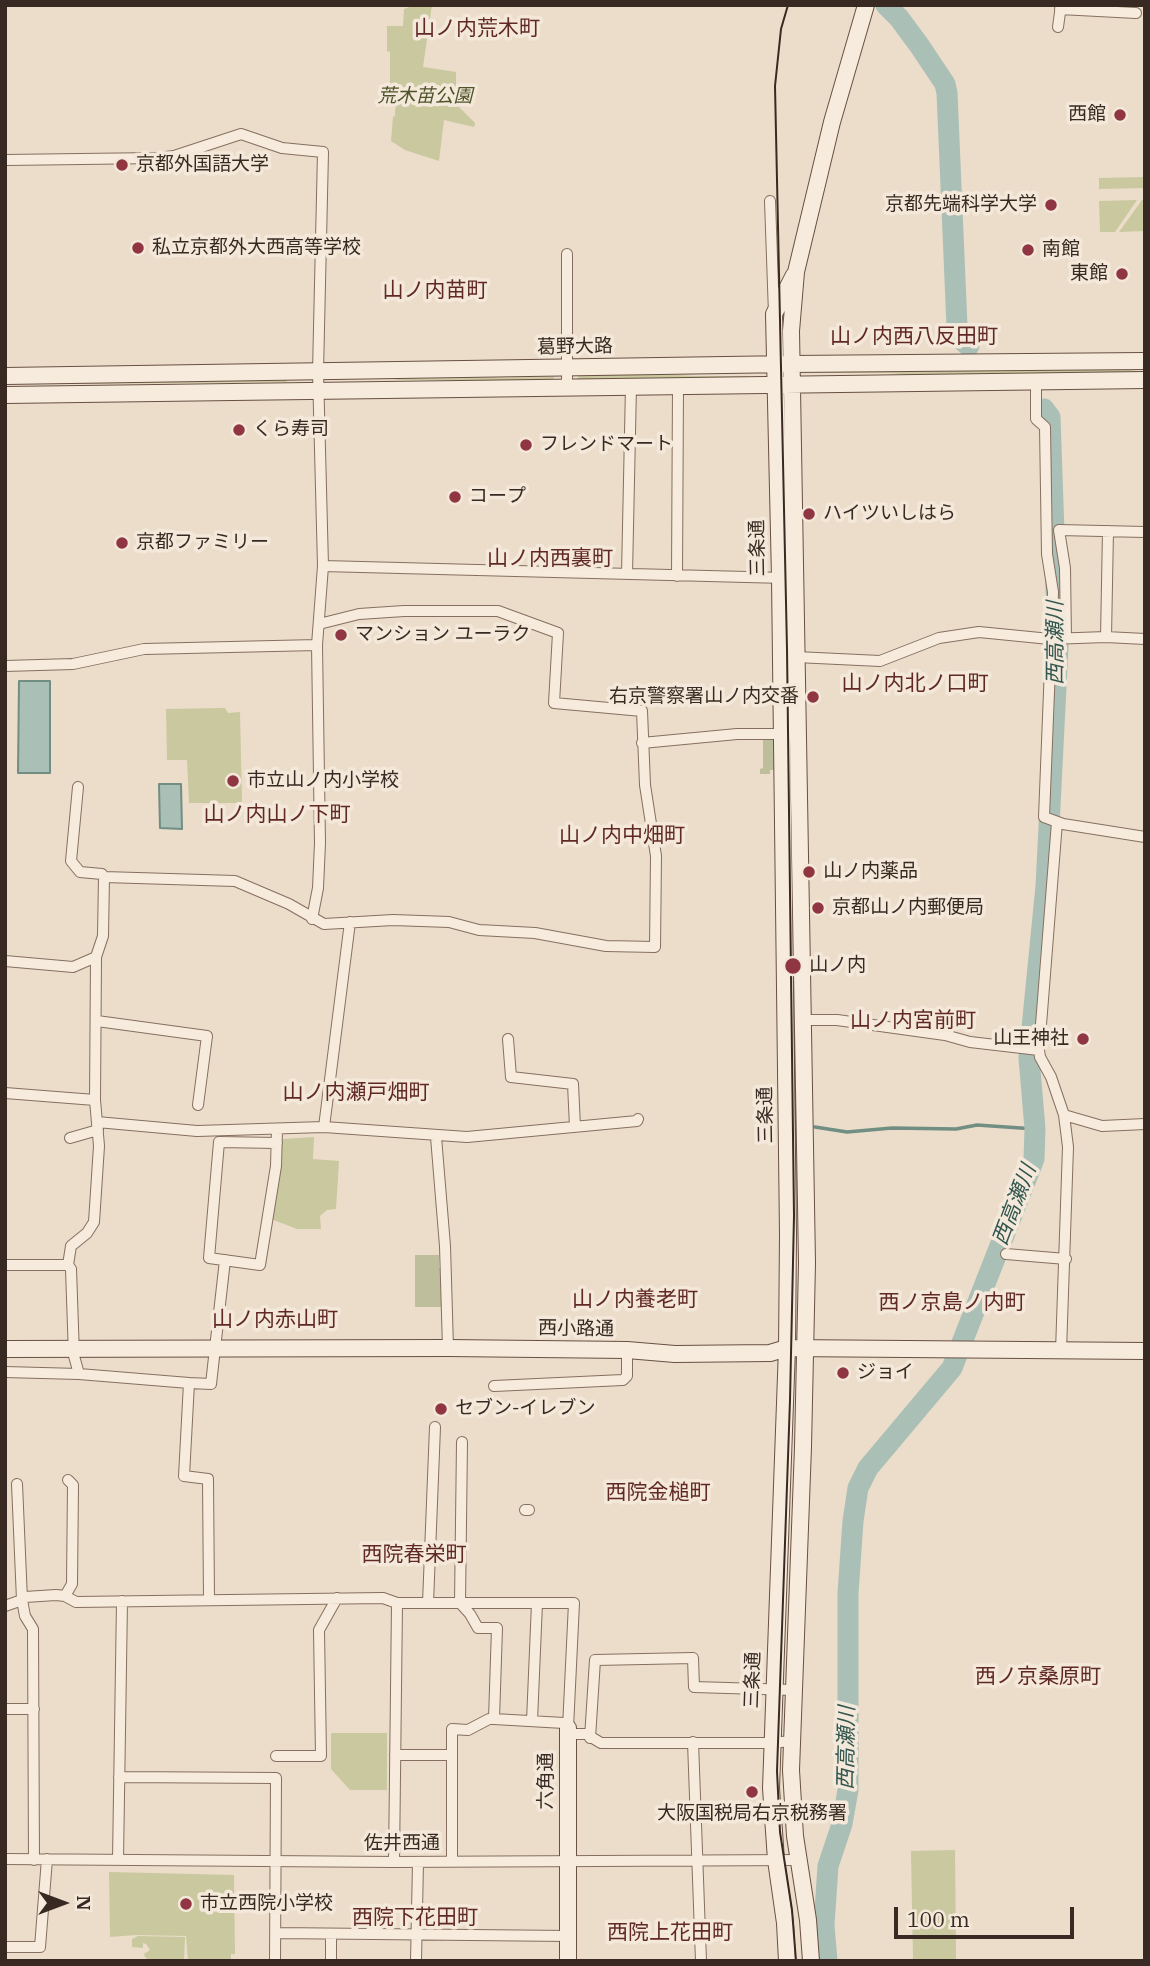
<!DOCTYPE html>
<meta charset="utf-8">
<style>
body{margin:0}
#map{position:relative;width:1150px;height:1966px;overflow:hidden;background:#ebddca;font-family:"IBM Plex Serif",serif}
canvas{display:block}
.frame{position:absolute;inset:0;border:7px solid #382a22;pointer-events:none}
.north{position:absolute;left:28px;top:1868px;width:70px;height:70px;-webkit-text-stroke:5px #f3e8d9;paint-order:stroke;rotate:90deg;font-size:19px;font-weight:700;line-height:28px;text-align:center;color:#382a22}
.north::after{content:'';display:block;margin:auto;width:24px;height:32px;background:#382a22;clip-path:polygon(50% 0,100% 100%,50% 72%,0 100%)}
.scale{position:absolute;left:894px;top:1907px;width:180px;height:32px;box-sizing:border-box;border:4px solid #382a22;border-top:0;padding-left:9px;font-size:21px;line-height:24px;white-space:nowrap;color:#382a22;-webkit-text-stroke:5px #f3e8d9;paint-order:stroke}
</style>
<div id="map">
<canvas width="1150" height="1966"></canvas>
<div class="frame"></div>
<div class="north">N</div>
<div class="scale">100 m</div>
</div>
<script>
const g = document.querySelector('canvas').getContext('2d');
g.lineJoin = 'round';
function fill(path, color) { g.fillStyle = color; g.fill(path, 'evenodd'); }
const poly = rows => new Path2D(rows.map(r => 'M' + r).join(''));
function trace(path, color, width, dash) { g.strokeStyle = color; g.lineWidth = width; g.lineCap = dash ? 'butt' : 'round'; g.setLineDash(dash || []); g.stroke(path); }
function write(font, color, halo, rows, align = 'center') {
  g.font = font + ' "IBM Plex Serif","Noto Sans JP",serif'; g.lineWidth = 7; g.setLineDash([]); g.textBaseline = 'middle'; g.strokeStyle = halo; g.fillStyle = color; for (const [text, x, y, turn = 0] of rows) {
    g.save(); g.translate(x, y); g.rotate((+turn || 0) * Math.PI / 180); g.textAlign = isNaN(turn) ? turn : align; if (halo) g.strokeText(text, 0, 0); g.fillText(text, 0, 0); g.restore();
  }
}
fill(poly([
 [415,5,432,5,423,67,456,72,456,104,475,123,474,127,444,120,439,161,405,150,391,141,393,117,395,116,396,88,390,85,390,52,387,51,387,26,403,26,404,9],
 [1145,177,1145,188,1099,189,1099,178],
 [1137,200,1115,232,1100,232,1099,201],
 [1142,200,1145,200,1145,231,1119,232],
 [1112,368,1145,372,1145,376,941,378,890,373,815,373,814,371],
 [646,373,693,376,746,376,746,378,577,379,579,376],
 [554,377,553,380,394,380,397,379],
 [207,379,286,380,287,382,70,384,5,380],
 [225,708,228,713,240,712,242,803,189,803,187,760,167,760,166,709],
 [314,1137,313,1159,339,1161,336,1209,327,1210,320,1216,321,1229,297,1229,271,1219,283,1139],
 [331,1733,387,1733,387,1790,350,1790,331,1769],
 [955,1850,956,1961,913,1961,911,1851],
 [109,1872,234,1875,235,1954,231,1954,231,1961,188,1961,186,1936,136,1935,110,1937],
 [138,1936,185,1937,184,1961,150,1961,145,1957,144,1954,150,1950,146,1944,143,1943,143,1948,132,1947,132,1939]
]), '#c9c89e');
fill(poly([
 [763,740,774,740,774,770,770,770,770,774,760,774,760,769,763,768],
 [415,1255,439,1255,439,1268,442,1268,443,1307,415,1307]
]), '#bebe9c');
const water = poly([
 [19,681,50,681,50,773,18,773,19,681],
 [159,784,181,784,182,829,160,828,159,784]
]);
fill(water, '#aac0b6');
trace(water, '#718e83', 2);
trace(poly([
 [815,1127,847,1132,892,1128,956,1129,977,1125,1035,1129]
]), '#718e83', 3.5);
trace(poly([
 [886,5,899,18,919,45,945,84,947,93,957,326,964,342,969,346],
 [827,1961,824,1925,828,1866,842,1824,848,1790,848,1593,853,1521,858,1488,868,1468,952,1368,1034,1159,1035,1129,1029,1058,1046,886,1058,647,1050,417,1044,409]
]), '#aac0b6', 21);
const street = poly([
 [1060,9,1136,13],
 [1058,27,1061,5],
 [5,160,157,158,174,156,241,134,282,148,323,152,318,372,323,566,317,645,320,843,318,888,312,919],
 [770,201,774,314],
 [1036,381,1036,419,1045,427,1047,554,1053,592,1044,817,1063,824,1145,837],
 [567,387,567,254],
 [323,566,785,578],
 [627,574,631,386],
 [677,576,678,386],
 [1106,637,1108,531],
 [1066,638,1065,568,1059,530,1145,532],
 [796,657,880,661,939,638,979,632,1050,639,1106,637,1145,639],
 [5,666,73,664,144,649,317,645],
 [642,743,737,734,787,734],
 [78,787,71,861,80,872,102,874,104,877],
 [1057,822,1039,1050,1040,1057,1051,1077,1064,1115,1068,1147,1061,1351],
 [5,961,73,967,96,957],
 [801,1020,837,1020,945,1035,970,1042,1039,1050],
 [97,1021,207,1036,198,1105],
 [508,1039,511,1077,573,1084,575,1127],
 [5,1093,95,1100],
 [1064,1115,1102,1126,1145,1124],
 [97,1122,197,1131,324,1127,467,1137,637,1121,638,1119],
 [324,1127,350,922],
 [436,1137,445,1246,448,1348],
 [70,1138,98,1130],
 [277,1143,219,1142,209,1258,260,1265,276,1166,277,1130],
 [1006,1254,1066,1259],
 [5,1265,68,1265],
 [5,1372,79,1374,189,1383,184,1476,208,1479,209,1600],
 [79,1374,74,1356,71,1269,68,1265,71,1246,87,1233,94,1222,99,1146,95,1100,96,957,103,936,104,877,235,881,289,904,324,924,393,920,449,922,479,930,535,933,606,946,655,947,656,856,645,785,642,711,554,703,558,633,498,611,404,611,359,614,319,624],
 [189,1383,211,1384,225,1260],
 [494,1386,623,1380,627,1376,627,1350],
 [462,1442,460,1603,470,1614,478,1628,497,1628,494,1719],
 [17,1484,22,1600,25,1616,33,1629,34,1860],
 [525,1510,529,1510],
 [65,1596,72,1584,73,1485,68,1480],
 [428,1603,435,1427],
 [5,1606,22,1600,25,1597,56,1595,65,1596,76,1602,383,1598,397,1603,574,1603,568,1728],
 [5,1709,34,1709],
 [532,1721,537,1603],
 [590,1738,595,1660,693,1658,694,1687,794,1690],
 [693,1742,701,1961],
 [395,1755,452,1755],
 [276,1756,321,1756,319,1630,337,1598],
 [119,1777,276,1778,275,1961],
 [5,1859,394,1862,798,1860],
 [118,1860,122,1601],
 [452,1861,452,1729,468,1730,489,1719,494,1719,564,1723,574,1734,586,1734,601,1743,771,1743,792,1741],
 [394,1862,397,1603],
 [276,1933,568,1936],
 [331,1934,331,1961],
 [5,1947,40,1947,47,1859],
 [416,1961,418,1862]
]);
const secondary = poly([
 [5,376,791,364,1145,361],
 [5,395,1145,380],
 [5,1349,448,1348,627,1350,675,1354,770,1353,787,1348,1145,1351],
 [568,1961,568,1728],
 [787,1961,785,1923,776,1860,771,1788,787,1348,788,1235,780,578,774,314,794,275],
 [811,1961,808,1920,795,1836,791,1770,803,1447,807,1263,791,331,796,272,832,122,866,5]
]);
trace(street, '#866f60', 12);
trace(secondary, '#685043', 18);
trace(street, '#f6ebdc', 10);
trace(secondary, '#f6ebdc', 16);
trace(poly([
 [788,5,781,29,775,86,787,649,794,1216,790,1400,777,1771,780,1832,792,1910,796,1961]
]), '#382a22', 2);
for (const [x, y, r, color] of [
 [1120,115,7,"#903542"],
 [122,165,7,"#903542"],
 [1051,205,7,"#903542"],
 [138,248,7,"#903542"],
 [1028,250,7,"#903542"],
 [1122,274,7,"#903542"],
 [239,430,7,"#903542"],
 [526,445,7,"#903542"],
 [455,497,7,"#903542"],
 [809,514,7,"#903542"],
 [122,543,7,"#903542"],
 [341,635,7,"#903542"],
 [813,697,7,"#903542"],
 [233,781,7,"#903542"],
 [809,872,7,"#903542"],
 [818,908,7,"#903542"],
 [793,966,9,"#903542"],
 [1083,1039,7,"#903542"],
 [843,1373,7,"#903542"],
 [441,1409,7,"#903542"],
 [752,1792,7,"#903542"],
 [186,1904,7,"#903542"]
]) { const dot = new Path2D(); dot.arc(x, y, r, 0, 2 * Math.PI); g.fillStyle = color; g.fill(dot); trace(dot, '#f3e8d9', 2.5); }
write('italic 19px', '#4e532a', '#f3e8d9', [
 ["荒木苗公園",425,97]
]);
write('19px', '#382a22', '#f3e8d9', [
 ["西館",1106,115,"right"],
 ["京都外国語大学",136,165],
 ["京都先端科学大学",1037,205,"right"],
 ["私立京都外大西高等学校",152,248],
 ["南館",1042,250],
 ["東館",1108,274,"right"],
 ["くら寿司",253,430],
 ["フレンドマート",540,445],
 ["コープ",469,497],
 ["ハイツいしはら",823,514],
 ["京都ファミリー",136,543],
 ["マンション ユーラク",355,635],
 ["右京警察署山ノ内交番",799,697,"right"],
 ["市立山ノ内小学校",247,781],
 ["山ノ内薬品",823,872],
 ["京都山ノ内郵便局",832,908],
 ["山ノ内",809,966],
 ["山王神社",1069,1039,"right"],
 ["ジョイ",857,1373],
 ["セブン-イレブン",455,1409],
 ["大阪国税局右京税務署",752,1814,"center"],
 ["市立西院小学校",200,1904]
], 'left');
write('19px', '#382a22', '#f3e8d9', [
 ["葛野大路",575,347,-1],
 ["三条通",758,548,-91],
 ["三条通",766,1115,-91],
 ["西小路通",576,1329,1],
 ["三条通",753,1680,-88],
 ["六角通",547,1781,-90],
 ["佐井西通",402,1844]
]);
write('21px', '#612925', '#f3e8d9', [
 ["山ノ内荒木町",477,29],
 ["山ノ内苗町",435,291],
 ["山ノ内西八反田町",914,337],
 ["山ノ内西裏町",550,559],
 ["山ノ内北ノ口町",915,684],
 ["山ノ内山ノ下町",277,815],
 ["山ノ内中畑町",622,836],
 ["山ノ内宮前町",913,1021],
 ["山ノ内瀬戸畑町",356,1093],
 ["山ノ内養老町",635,1300],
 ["西ノ京島ノ内町",952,1303],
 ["山ノ内赤山町",275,1320],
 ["西院金槌町",658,1493],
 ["西院春栄町",414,1555],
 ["西ノ京桑原町",1038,1677],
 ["西院下花田町",415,1918],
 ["西院上花田町",670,1933]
]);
write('italic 21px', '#32564f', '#f3e8d9', [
 ["西高瀬川",1056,643,-90],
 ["西高瀬川",1015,1205,-69],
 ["西高瀬川",847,1748,-89]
]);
</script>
